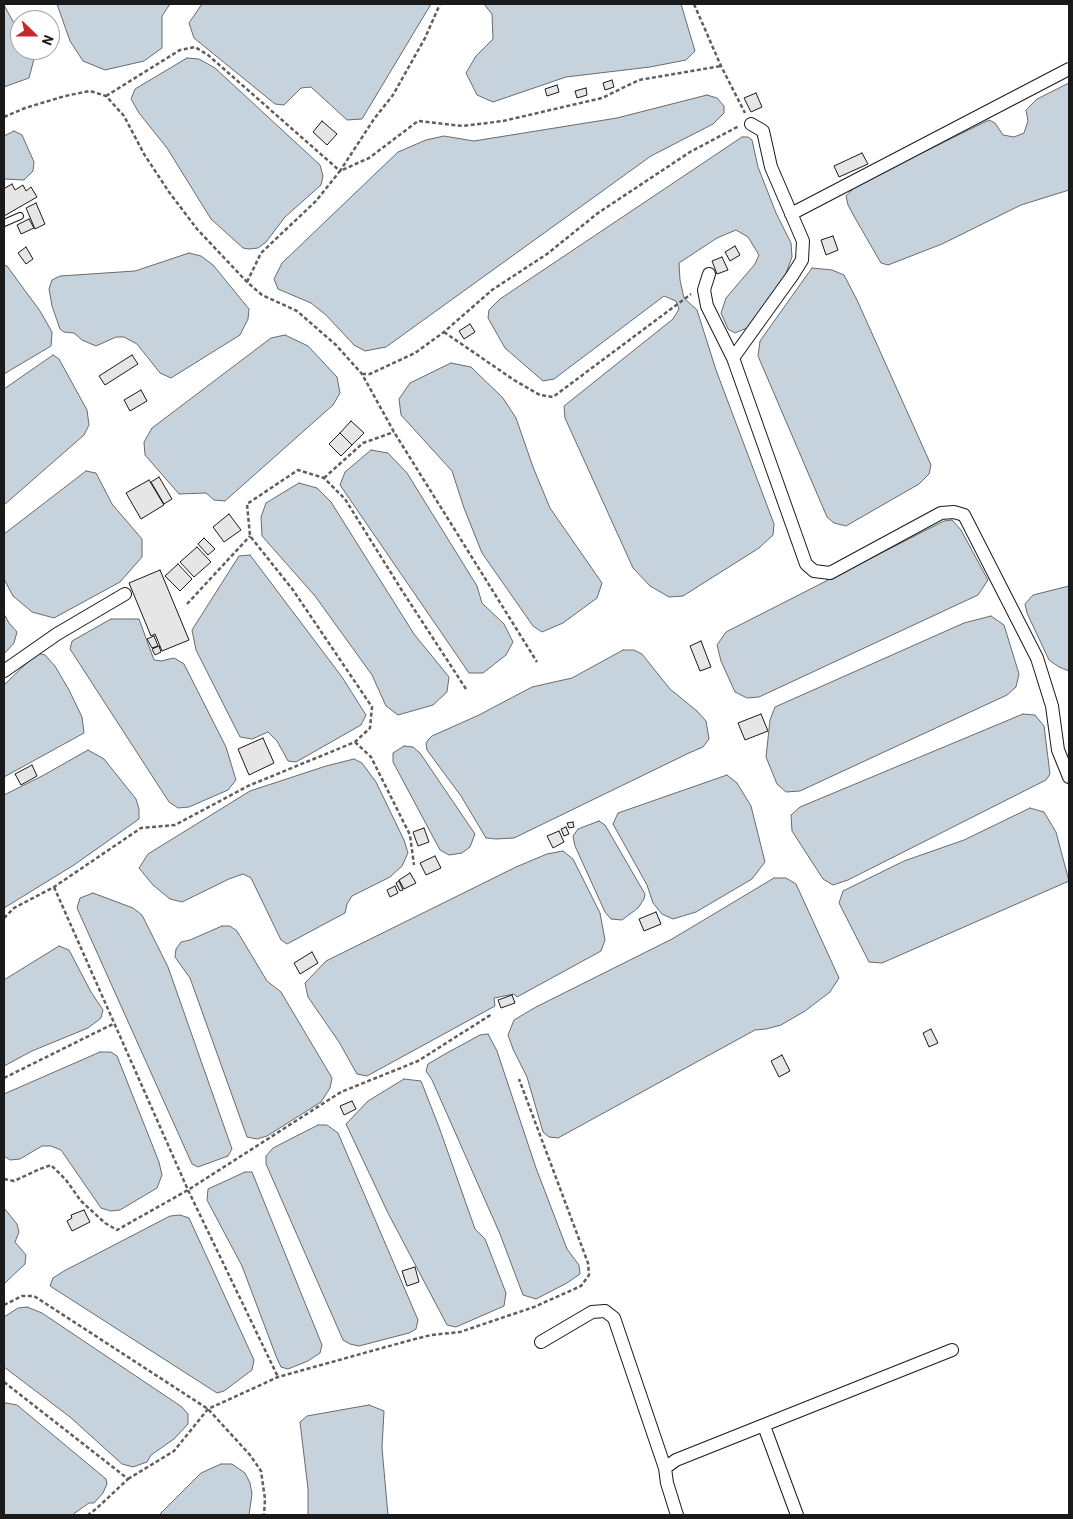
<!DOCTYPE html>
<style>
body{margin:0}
#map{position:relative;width:1073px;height:1519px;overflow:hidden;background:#fff;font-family:Barlow,sans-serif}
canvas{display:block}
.frame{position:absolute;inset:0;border:5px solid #1a1a1a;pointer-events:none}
.north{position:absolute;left:10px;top:10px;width:50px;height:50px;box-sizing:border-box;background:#fff;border:1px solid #a3a3a3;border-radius:50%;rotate:112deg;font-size:14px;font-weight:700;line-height:20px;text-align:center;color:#1a1a1a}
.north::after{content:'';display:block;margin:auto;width:18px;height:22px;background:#c62828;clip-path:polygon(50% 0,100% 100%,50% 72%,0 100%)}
</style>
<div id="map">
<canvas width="1073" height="1519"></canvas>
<div class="frame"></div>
<div class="north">N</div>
</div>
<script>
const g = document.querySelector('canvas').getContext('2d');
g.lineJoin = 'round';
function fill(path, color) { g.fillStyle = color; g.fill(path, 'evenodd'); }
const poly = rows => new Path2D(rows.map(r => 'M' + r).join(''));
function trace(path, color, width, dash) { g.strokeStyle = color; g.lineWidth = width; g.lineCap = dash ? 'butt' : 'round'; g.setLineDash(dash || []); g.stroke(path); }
const water = poly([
 [57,4,170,4,162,16,162,48,144,61,105,70,83,61,70,41,57,4],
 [202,4,431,4,362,119,347,120,311,87,301,88,284,105,275,104,194,38,189,23,202,4],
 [484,4,681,4,695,51,686,60,650,67,566,77,493,102,477,95,466,73,476,56,493,39,492,14,484,4],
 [4,5,20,34,20,50,29,50,34,59,29,78,4,87,4,5],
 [187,58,199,59,215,68,320,165,323,176,321,185,285,217,266,242,258,248,249,249,243,248,211,219,167,148,139,113,131,99,135,89,187,58],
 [1069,83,1069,190,1021,205,942,244,888,265,881,263,855,218,848,205,846,196,858,184,989,120,995,123,1003,135,1014,137,1024,133,1028,121,1026,110,1037,99,1069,83],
 [707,95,717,98,724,106,724,113,713,124,651,156,386,347,365,351,354,345,326,315,311,303,278,289,274,279,282,263,398,152,426,140,444,136,474,141,617,118,707,95],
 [14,131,22,135,34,162,33,171,24,180,4,179,4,136,14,131],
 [742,137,748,137,752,140,758,167,776,213,791,243,792,257,785,276,747,328,735,333,728,329,721,313,726,298,755,264,759,255,748,237,736,230,717,238,679,263,680,280,684,298,697,310,716,370,774,524,773,535,759,548,683,596,669,597,650,586,633,568,565,418,564,406,673,319,679,309,676,301,664,296,554,379,543,381,505,348,488,318,489,310,500,299,742,137],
 [189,253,201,256,213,265,249,309,248,319,240,335,171,378,160,373,137,344,124,337,116,337,96,346,82,340,74,333,64,332,60,329,52,306,49,289,52,280,60,276,135,271,189,253],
 [4,265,7,266,40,311,52,332,51,346,4,374,4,265],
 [812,268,832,270,844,275,857,300,931,465,929,474,919,484,846,526,834,523,827,517,758,356,760,341,812,268],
 [285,335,308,346,337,377,340,393,333,405,225,501,214,500,206,493,179,494,145,455,144,442,152,428,271,338,285,335],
 [53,355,59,359,87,410,89,425,84,435,4,505,4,389,53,355],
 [451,363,471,367,503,398,516,418,533,467,550,508,602,583,597,598,563,623,542,632,533,626,482,553,464,508,452,471,401,415,399,399,410,383,451,363],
 [371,450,388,453,407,473,477,586,482,603,504,624,513,642,506,655,483,673,469,673,340,485,345,472,371,450],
 [86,471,96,473,112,504,142,539,142,557,120,582,54,618,32,612,13,596,4,579,4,534,86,471],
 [299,483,317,488,331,502,414,634,449,677,447,692,433,705,398,715,386,706,372,675,315,596,262,536,261,517,266,503,299,483],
 [952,520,961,530,988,580,978,595,759,697,747,698,735,692,721,661,717,645,726,632,944,521,952,520],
 [250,555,342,677,366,715,361,725,296,762,288,761,277,741,268,732,252,739,240,737,196,650,192,630,239,556,250,555],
 [1069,586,1069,671,1059,667,1049,660,1027,613,1025,604,1033,595,1069,586],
 [4,614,9,623,17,632,14,643,4,654,4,614],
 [991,616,1004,625,1019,674,1016,687,1007,695,800,791,786,792,777,784,766,757,770,720,775,707,964,623,991,616],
 [111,619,139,619,154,660,161,661,174,658,184,664,226,747,236,780,228,790,189,807,178,808,169,802,70,649,72,641,111,619],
 [623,650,634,650,642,654,670,689,697,711,706,721,709,739,703,747,689,753,514,838,496,839,486,838,461,796,427,750,426,744,428,740,432,736,479,715,532,687,572,678,623,650],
 [37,653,45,655,55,666,69,690,82,717,84,733,4,777,4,685,37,653],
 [1023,714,1035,715,1044,726,1050,774,1046,780,848,880,833,885,823,879,792,831,791,815,800,807,1023,714],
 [404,746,413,747,420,753,475,834,470,847,462,853,449,855,440,850,393,762,393,753,404,746],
 [88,750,104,759,136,799,139,809,139,819,74,865,4,908,4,795,44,775,88,750],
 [354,759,362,763,376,782,404,840,408,853,402,866,390,877,352,896,347,904,345,913,287,944,281,940,251,878,243,874,229,879,182,902,170,899,153,885,139,868,148,854,250,791,326,766,354,759],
 [727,775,737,783,751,806,765,862,752,879,696,912,673,919,662,914,653,903,647,885,613,824,618,813,727,775],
 [1030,808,1044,812,1056,832,1069,881,882,963,869,962,839,903,843,891,904,861,964,840,1030,808],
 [599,821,605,825,645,894,644,899,638,908,622,920,611,919,605,912,575,846,573,836,578,829,599,821],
 [563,851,573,859,600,913,605,940,601,951,517,997,514,994,494,998,495,1006,367,1076,357,1074,339,1042,308,997,305,983,326,961,516,867,547,854,563,851],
 [774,878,786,878,796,884,839,978,830,992,805,1011,781,1025,766,1029,755,1030,558,1138,549,1137,543,1132,527,1077,513,1049,508,1035,514,1020,536,1007,672,939,774,878],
 [93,893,133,908,142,915,168,967,232,1149,228,1156,198,1167,192,1164,77,908,80,898,93,893],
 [222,926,230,926,237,931,267,981,281,992,332,1078,330,1088,321,1102,267,1136,257,1139,247,1137,190,978,175,957,176,949,181,942,190,940,222,926],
 [59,946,69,950,91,992,103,1010,101,1018,88,1028,32,1051,4,1066,4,980,59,946],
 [488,1034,497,1051,536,1168,567,1249,579,1265,580,1274,567,1283,536,1299,523,1295,500,1234,432,1080,426,1071,428,1064,445,1054,480,1035,488,1034],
 [100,1052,111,1052,117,1056,159,1162,162,1175,157,1188,120,1210,111,1211,101,1208,61,1150,51,1146,42,1146,20,1159,10,1160,4,1156,4,1094,100,1052],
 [404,1079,421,1081,439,1127,475,1229,485,1239,506,1293,504,1306,456,1327,447,1325,388,1213,346,1124,368,1101,404,1079],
 [318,1125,327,1125,338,1133,418,1320,416,1329,409,1333,359,1346,350,1344,343,1340,266,1164,266,1156,273,1148,318,1125],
 [245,1172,252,1172,322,1345,320,1353,308,1361,288,1369,281,1367,276,1356,242,1266,207,1200,208,1189,245,1172],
 [4,1208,17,1224,19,1232,15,1242,26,1255,25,1264,4,1284,4,1208],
 [180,1215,189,1218,254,1360,252,1370,224,1391,217,1393,50,1286,53,1278,64,1271,170,1216,180,1215],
 [27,1307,42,1313,182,1407,188,1414,188,1424,174,1439,151,1455,147,1462,133,1467,122,1464,70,1417,4,1367,4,1317,18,1308,27,1307],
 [6,1403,17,1405,106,1479,107,1484,103,1493,94,1503,89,1503,72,1515,4,1515,4,1404,6,1403],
 [369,1405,384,1411,382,1448,388,1515,308,1515,308,1489,300,1422,307,1416,369,1405],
 [221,1464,232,1464,245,1473,250,1483,252,1494,249,1515,159,1515,201,1473,221,1464]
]);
fill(water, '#c6d2dc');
trace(water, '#6a6a6a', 1);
const building = poly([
 [612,80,614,87,605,90,603,83,612,80],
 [557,85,559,92,547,96,545,89,557,85],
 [586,88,587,95,577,98,575,91,586,88],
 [756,93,762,107,751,112,744,98,756,93],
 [322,121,337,134,327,145,313,132,322,121],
 [862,153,868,164,839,177,834,166,862,153],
 [12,184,15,190,23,185,26,191,31,187,37,197,4,216,4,186,5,188,12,184],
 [36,203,45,224,35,229,26,208,36,203],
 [29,219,34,228,21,234,17,225,29,219],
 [833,236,838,250,826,255,821,240,833,236],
 [735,246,740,255,730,261,725,252,735,246],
 [26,247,33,259,26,264,18,253,26,247],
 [722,257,728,270,717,274,712,261,722,257],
 [470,324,475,332,464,339,459,331,470,324],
 [132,355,138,364,105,385,99,376,132,355],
 [141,390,147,401,130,411,124,400,141,390],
 [351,421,364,433,352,445,340,433,351,421],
 [340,433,352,445,341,456,329,444,340,433],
 [159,477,172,499,164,504,151,482,159,477],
 [149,480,164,505,141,519,126,493,149,480],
 [229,514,241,530,224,542,213,527,229,514],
 [204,538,215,549,208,555,198,544,204,538],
 [197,547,211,562,194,577,180,562,197,547],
 [178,564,192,579,180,591,165,576,178,564],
 [160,570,189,640,162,651,155,634,151,636,129,583,160,570],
 [154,636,158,646,152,648,147,639,154,636],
 [701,641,711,667,700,671,690,646,701,641],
 [159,646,161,652,155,655,152,649,159,646],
 [761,714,768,731,745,740,738,723,761,714],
 [263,738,274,763,249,775,238,749,263,738],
 [32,765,37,776,21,785,15,774,32,765],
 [573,822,574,827,569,828,567,823,573,822],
 [566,827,569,834,564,836,561,829,566,827],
 [424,828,429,842,418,846,413,832,424,828],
 [559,831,564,842,553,848,547,836,559,831],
 [435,856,441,868,426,875,420,863,435,856],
 [410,873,416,883,404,889,399,880,410,873],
 [399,881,403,890,400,891,396,883,399,881],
 [395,886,398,893,390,897,387,890,395,886],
 [656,912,661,924,644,931,639,919,656,912],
 [312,952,318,963,300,974,294,963,312,952],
 [512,995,515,1003,501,1008,498,1000,512,995],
 [931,1029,938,1043,929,1047,923,1033,931,1029],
 [782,1055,790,1071,779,1077,771,1061,782,1055],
 [352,1101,356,1109,344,1115,340,1106,352,1101],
 [84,1210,90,1222,72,1231,67,1221,72,1218,71,1215,84,1210],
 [415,1267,419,1282,407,1286,402,1271,415,1267]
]);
fill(building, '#e6e6e6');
trace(building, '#1a1a1a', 1);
const service = poly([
 [4,223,20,216]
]);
const minor = poly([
 [791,214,1069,69],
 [709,274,704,290,707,306,733,358,806,564,814,571,830,573,941,513,954,512,964,515,1037,658,1052,706,1058,750,1069,777],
 [733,358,792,276,802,260,803,241,771,167,763,131,751,124],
 [4,671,57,634,125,594],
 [541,1342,592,1312,605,1311,614,1318,665,1468],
 [764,1426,797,1515],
 [677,1515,667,1483,665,1468,676,1460,952,1350]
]);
trace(service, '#1a1a1a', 8);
trace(minor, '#1a1a1a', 14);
trace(poly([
 [694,4,721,66,745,113],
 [106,96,180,50,195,47,208,55,340,171,374,119,393,95,425,38,440,4],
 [4,117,25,108,65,96,90,91,106,96,124,116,144,154,169,192,197,229,247,282,262,295,297,311,336,345,362,374,394,432,537,662],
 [247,282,261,253,316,201,340,171,369,158,418,121,463,126,503,121,602,98,639,80,721,66],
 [444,332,514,380,540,395,553,397,691,294],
 [362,374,370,374,415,353,444,332,492,290,547,254,598,213,690,152,739,126],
 [324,478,363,443,394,432],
 [187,604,250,536],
 [355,742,371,757,410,835,414,865],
 [54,887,188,1190,278,1377],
 [4,918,14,908,54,887,141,828,175,825,248,786,355,742,370,728,372,707,293,590,250,536,247,504,298,470,324,478,345,499,401,589,466,689],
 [4,1078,115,1023],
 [4,1179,14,1181,40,1169,51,1165,66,1180,81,1201,105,1223,117,1230,188,1190,341,1092,418,1061,492,1014],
 [4,1305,22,1296,34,1296,208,1409,250,1455,261,1471,265,1499,264,1515],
 [4,1382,128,1479,96,1509,88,1515],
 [128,1479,174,1451,208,1409,278,1377,411,1340,431,1335,460,1332,534,1307,581,1286,589,1275,588,1263,519,1079]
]), '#5f5f5f', 2.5, [4, 2.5]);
trace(service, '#fff', 6);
trace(minor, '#fff', 12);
</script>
